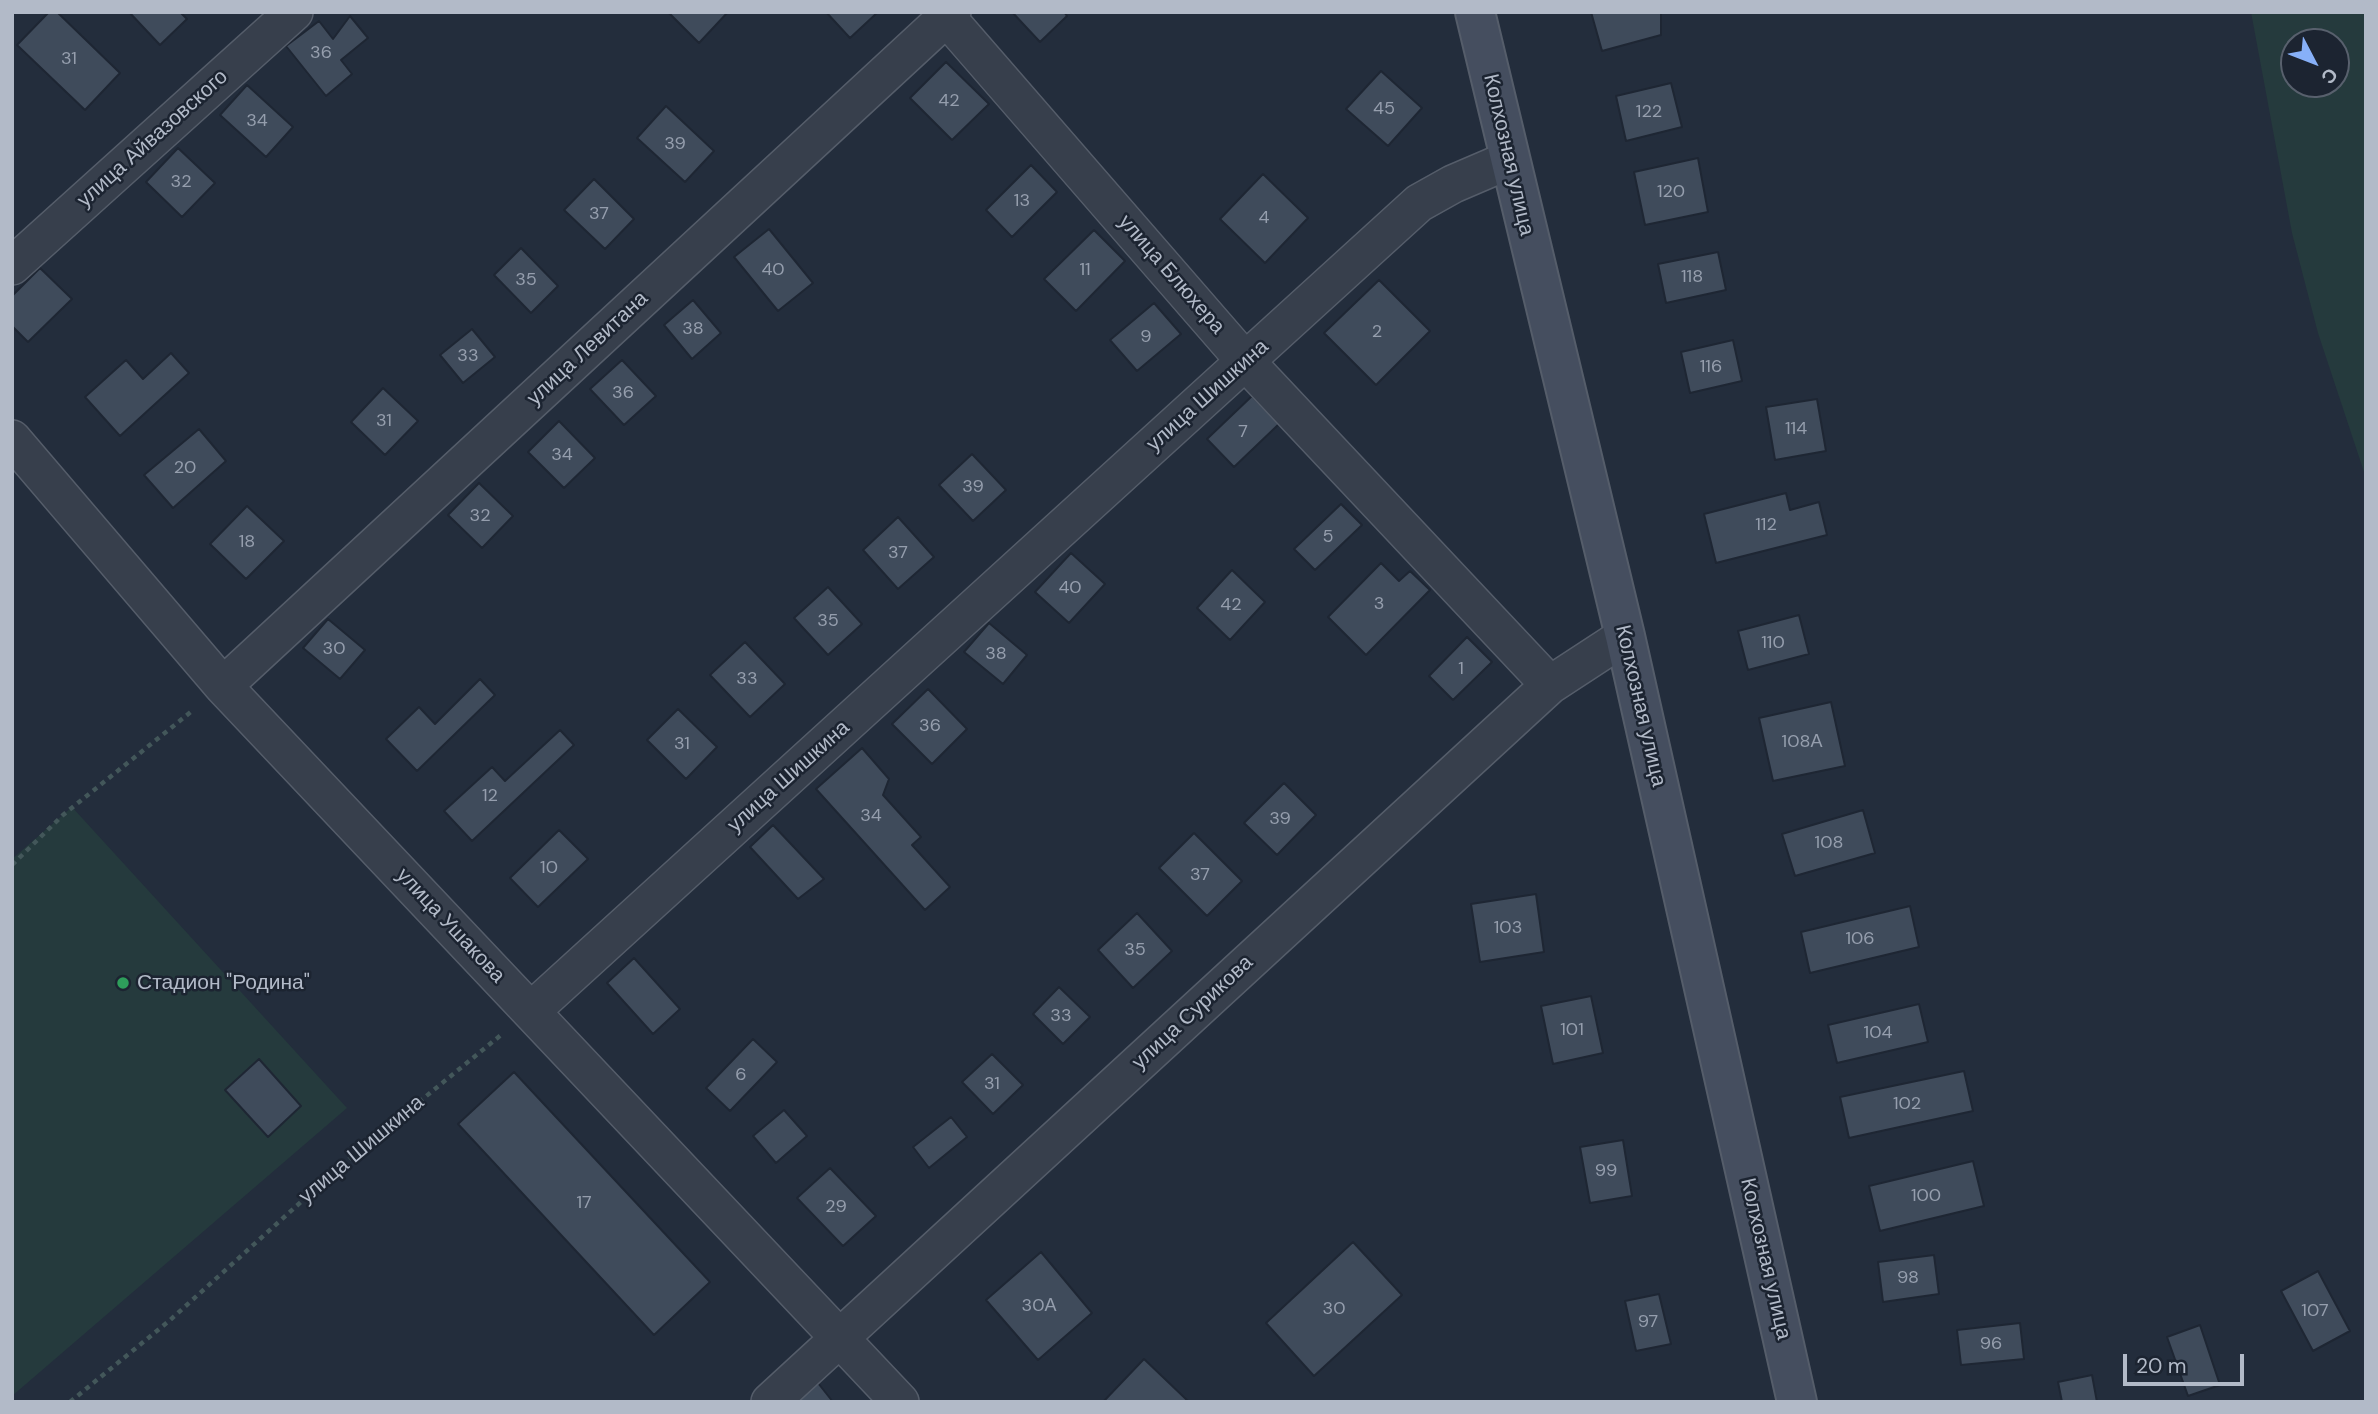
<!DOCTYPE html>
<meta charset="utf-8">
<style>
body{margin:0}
#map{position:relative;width:2378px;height:1414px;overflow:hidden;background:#232d3c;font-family:"DM Sans",sans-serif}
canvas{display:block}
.frame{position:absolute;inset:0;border:14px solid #b2bac8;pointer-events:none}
.north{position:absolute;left:2280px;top:28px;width:70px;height:70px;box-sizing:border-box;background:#1c2431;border:2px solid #58606d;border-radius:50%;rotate:132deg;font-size:19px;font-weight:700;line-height:28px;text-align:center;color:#b2bac8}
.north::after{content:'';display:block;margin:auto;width:24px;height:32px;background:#87b0f8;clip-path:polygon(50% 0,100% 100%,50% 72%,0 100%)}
.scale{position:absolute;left:2123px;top:1354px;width:121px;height:32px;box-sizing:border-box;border:4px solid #b2bac8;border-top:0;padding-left:9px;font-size:21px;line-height:24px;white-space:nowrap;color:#b2bac8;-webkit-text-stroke:5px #1c2431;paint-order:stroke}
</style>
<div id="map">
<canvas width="2378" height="1414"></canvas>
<div class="frame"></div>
<div class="north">С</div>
<div class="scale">20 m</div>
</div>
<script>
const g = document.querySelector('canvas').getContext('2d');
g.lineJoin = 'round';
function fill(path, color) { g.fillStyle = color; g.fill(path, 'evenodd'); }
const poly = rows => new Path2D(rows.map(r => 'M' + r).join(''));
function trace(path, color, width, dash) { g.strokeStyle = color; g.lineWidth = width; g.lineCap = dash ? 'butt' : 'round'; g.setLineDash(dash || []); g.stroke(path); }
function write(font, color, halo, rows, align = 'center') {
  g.font = font + ' "DM Sans",sans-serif'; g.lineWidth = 5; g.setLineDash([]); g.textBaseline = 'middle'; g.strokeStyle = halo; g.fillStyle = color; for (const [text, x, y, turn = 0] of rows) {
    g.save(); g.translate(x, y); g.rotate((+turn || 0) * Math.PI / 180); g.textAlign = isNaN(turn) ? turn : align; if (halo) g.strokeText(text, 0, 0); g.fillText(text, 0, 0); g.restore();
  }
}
fill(poly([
 [2251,12,2366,12,2366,478,2318,333,2292,233],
 [2294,42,2336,42,2336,84,2294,84],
 [72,807,347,1108,12,1396,12,859]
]), '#253a3d');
const building = poly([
 [49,12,57,12,120,73,85,110,17,45,49,12],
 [129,12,180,12,187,19,160,45,129,12],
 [668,12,728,12,699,43,668,12],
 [826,12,878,12,850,38,826,12],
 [1012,12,1064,12,1067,16,1040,42,1012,12],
 [1591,12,1661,12,1661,35,1602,51,1591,12],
 [350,16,368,38,341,60,352,74,326,96,286,46,319,21,333,39,350,16],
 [946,62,989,104,952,140,910,98,946,62],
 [1381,71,1422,108,1388,146,1346,109,1381,71],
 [1671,83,1682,127,1626,141,1616,96,1671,83],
 [247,85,293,127,266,157,220,115,247,85],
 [666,106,714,151,685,182,637,138,666,106],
 [178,148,215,183,182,217,146,182,178,148],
 [1698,158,1708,212,1645,225,1634,172,1698,158],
 [1031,165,1057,192,1012,237,986,210,1031,165],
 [1263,174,1308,218,1265,263,1220,219,1263,174],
 [594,179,634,219,605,249,564,210,594,179],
 [769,229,813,283,778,311,734,257,769,229],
 [1094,230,1125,261,1076,311,1044,279,1094,230],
 [521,248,558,286,531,313,494,275,521,248],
 [1718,252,1726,290,1666,303,1658,264,1718,252],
 [40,268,72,299,28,342,12,326,12,296,40,268],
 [1379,280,1430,331,1376,385,1324,333,1379,280],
 [693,300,721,333,692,359,664,325,693,300],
 [1154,303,1181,334,1137,371,1110,340,1154,303],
 [472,329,495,357,463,383,440,355,472,329],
 [1733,340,1742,381,1690,393,1681,352,1733,340],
 [171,353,189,373,120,436,85,397,126,360,143,379,171,353],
 [622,360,656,396,624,425,590,389,622,360],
 [383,388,418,421,385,455,351,422,383,388],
 [1252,396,1279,424,1234,467,1207,439,1252,396],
 [1817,399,1826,451,1775,460,1766,407,1817,399],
 [559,421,595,458,564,488,528,452,559,421],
 [199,429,226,461,173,508,144,475,199,429],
 [972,454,1006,490,973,521,939,485,972,454],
 [479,483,513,516,482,548,448,515,479,483],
 [1786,493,1790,510,1819,502,1827,535,1716,563,1704,514,1786,493],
 [1341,504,1362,525,1315,570,1294,549,1341,504],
 [247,506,284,541,246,579,210,544,247,506],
 [898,517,934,557,898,589,863,550,898,517],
 [1071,553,1105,584,1069,623,1035,592,1071,553],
 [1381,563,1399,581,1410,571,1430,590,1366,655,1328,617,1381,563],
 [1232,570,1265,602,1230,640,1197,608,1232,570],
 [828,587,862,624,828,655,794,618,828,587],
 [1799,615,1809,654,1748,670,1738,631,1799,615],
 [328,619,365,650,340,679,303,648,328,619],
 [989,623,1027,655,1003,684,964,652,989,623],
 [1467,637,1492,662,1453,700,1429,676,1467,637],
 [745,642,785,684,750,717,710,675,745,642],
 [480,679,495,695,417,771,386,739,419,707,435,724,480,679],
 [928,689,967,729,932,764,892,724,928,689],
 [1831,702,1845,766,1773,781,1759,718,1831,702],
 [678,709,717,747,686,779,647,740,678,709],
 [560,730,574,745,472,841,444,811,492,767,505,781,560,730],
 [862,748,889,779,883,795,921,837,912,845,950,887,925,910,816,789,862,748],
 [1284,783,1316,815,1277,855,1244,823,1284,783],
 [1863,810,1875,853,1795,876,1782,834,1863,810],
 [773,825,824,879,798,899,750,847,773,825],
 [559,830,588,859,538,907,510,878,559,830],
 [1194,833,1242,881,1207,916,1159,868,1194,833],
 [1536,894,1544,952,1480,962,1471,904,1536,894],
 [1910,906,1919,947,1810,973,1801,932,1910,906],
 [1137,913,1172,951,1133,988,1098,950,1137,913],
 [634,958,680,1009,653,1034,607,983,634,958],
 [1059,987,1090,1017,1063,1044,1033,1014,1059,987],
 [1591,996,1603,1053,1553,1064,1541,1006,1591,996],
 [1919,1004,1928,1042,1837,1063,1828,1025,1919,1004],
 [753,1039,777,1062,730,1111,706,1088,753,1039],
 [992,1054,1023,1085,993,1114,962,1082,992,1054],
 [259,1059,301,1106,268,1137,225,1090,259,1059],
 [1964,1071,1973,1111,1849,1138,1840,1097,1964,1071],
 [514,1072,710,1282,654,1335,458,1124,514,1072],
 [784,1110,807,1136,776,1163,753,1136,784,1110],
 [951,1117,967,1137,929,1168,913,1147,951,1117],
 [1623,1140,1632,1196,1590,1203,1580,1147,1623,1140],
 [1973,1161,1984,1206,1880,1231,1869,1186,1973,1161],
 [830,1168,876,1216,843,1246,797,1198,830,1168],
 [1353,1242,1402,1295,1314,1376,1266,1323,1353,1242],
 [1041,1252,1092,1313,1038,1360,986,1300,1041,1252],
 [1934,1255,1939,1294,1883,1302,1878,1262,1934,1255],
 [2318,1271,2350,1331,2313,1351,2281,1291,2318,1271],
 [1659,1294,1671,1344,1636,1351,1625,1301,1659,1294],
 [2020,1323,2024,1359,1961,1365,1957,1330,2020,1323],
 [2200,1325,2220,1385,2188,1396,2167,1337,2200,1325],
 [1144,1359,1189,1402,1103,1402,1144,1359],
 [2092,1375,2097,1402,2062,1402,2058,1382,2092,1375],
 [818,1383,833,1402,795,1402,818,1383]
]);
fill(building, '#3f4b5b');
trace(building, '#1e2633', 2);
const street = poly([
 [942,12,1246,362,1550,685],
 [12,266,294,12],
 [12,439,223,686,900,1402],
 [223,686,952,12],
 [531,1011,1419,203,1453,184,1509,160],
 [770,1402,1550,685,1625,636]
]);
const secondary = poly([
 [1475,12,1625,636,1797,1402]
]);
trace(street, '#555d6a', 40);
trace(secondary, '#555d6a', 42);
trace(poly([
 [12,865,63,815,192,711],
 [70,1402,169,1321,343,1164,501,1035]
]), '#43575a', 4.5, [5, 5]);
trace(street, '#373f4c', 37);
trace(secondary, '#454e5f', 38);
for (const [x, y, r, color] of [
 [123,983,7,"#2e9e5b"]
]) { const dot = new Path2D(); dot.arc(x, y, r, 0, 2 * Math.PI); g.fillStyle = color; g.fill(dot); trace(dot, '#1c2431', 2.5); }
write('18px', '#959ead', null, [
 ["36",321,53],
 ["31",69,59],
 ["42",949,101],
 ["45",1384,109],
 ["122",1649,112],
 ["34",257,121],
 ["39",675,144],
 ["32",181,182],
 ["120",1671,192],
 ["13",1022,201],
 ["37",599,214],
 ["4",1264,218],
 ["40",773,270],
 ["11",1085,270],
 ["118",1692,277],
 ["35",526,280],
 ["38",693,329],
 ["2",1377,332],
 ["9",1146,337],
 ["33",468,356],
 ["116",1711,367],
 ["36",623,393],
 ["31",384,421],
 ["114",1796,429],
 ["7",1243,432],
 ["34",562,455],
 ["20",185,468],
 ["39",973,487],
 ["32",480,516],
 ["112",1766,525],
 ["5",1328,537],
 ["18",247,542],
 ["37",898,553],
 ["40",1070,588],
 ["3",1379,604],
 ["42",1231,605],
 ["35",828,621],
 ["110",1773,643],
 ["30",334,649],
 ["38",996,654],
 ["1",1461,669],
 ["33",747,679],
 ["36",930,726],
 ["108А",1802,742],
 ["31",682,744],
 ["12",490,796],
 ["34",871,816],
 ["39",1280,819],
 ["108",1829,843],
 ["10",549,868],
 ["37",1200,875],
 ["103",1508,928],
 ["106",1860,939],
 ["35",1135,950],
 ["33",1061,1016],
 ["101",1572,1030],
 ["104",1878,1033],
 ["6",741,1075],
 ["31",992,1084],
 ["102",1907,1104],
 ["99",1606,1171],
 ["100",1926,1196],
 ["17",584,1203],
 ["29",836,1207],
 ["98",1908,1278],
 ["30А",1039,1306],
 ["30",1334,1309],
 ["107",2315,1311],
 ["97",1648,1322],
 ["96",1991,1344]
]);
write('21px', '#b2bac8', '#1c2431', [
 ["улица Айвазовского",153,139,-42],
 ["Колхозная улица",1508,155,77],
 ["улица Блюхера",1171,275,49],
 ["улица Левитана",588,349,-43],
 ["улица Шишкина",1208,396,-42],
 ["Колхозная улица",1640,706,77],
 ["улица Шишкина",789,777,-42],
 ["улица Ушакова",450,926,47],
 ["улица Сурикова",1193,1013,-43],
 ["улица Шишкина",362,1150,-40],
 ["Колхозная улица",1765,1259,77]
]);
write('21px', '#b2bac8', '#1c2431', [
 ["Стадион \"Родина\"",137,983]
], 'left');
</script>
